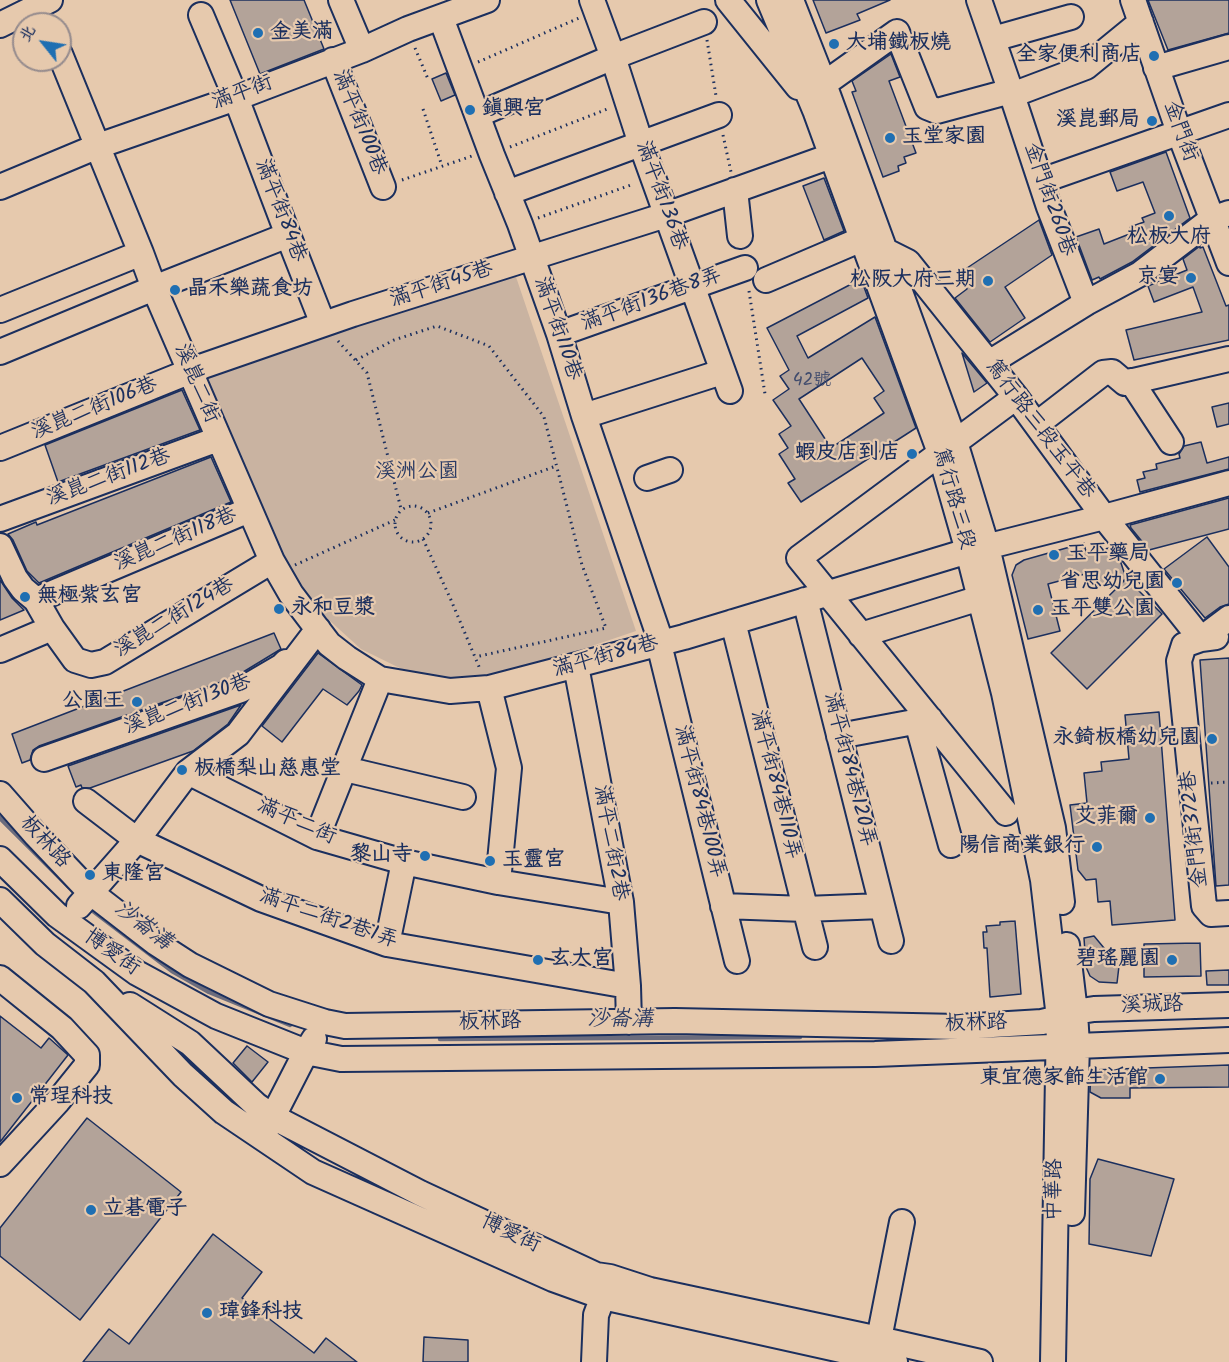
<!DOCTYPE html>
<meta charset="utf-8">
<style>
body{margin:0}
#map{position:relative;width:1229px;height:1362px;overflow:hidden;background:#e6c9ad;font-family:Kalam,"LXGW WenKai TC",sans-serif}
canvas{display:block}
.north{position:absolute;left:12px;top:12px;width:60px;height:60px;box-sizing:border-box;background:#e6c9ad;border:2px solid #958b8d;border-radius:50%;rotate:300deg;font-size:16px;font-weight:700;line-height:24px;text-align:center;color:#1b2f5e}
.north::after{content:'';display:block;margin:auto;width:21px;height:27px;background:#1f6fb2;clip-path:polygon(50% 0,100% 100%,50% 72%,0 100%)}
</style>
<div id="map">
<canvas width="1229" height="1362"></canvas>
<div class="north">北</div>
</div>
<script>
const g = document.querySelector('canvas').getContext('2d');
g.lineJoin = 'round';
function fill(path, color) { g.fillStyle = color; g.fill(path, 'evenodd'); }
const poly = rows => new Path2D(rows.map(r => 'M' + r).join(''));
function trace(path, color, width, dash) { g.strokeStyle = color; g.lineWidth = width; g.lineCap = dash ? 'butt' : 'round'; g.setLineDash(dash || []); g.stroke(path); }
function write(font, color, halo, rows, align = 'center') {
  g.font = font + ' Kalam,"LXGW WenKai TC",sans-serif'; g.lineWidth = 4.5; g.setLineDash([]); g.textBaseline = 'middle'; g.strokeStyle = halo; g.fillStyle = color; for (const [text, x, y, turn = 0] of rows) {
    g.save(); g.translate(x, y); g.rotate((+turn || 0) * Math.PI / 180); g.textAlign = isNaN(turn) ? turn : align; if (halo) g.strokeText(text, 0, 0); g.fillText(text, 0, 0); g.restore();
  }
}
fill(poly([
 [514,271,636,631,483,683,416,676,361,649,298,592,206,377]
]), '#c9b3a1');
trace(poly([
 [0,818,69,887],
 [87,906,93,911,172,971,209,992,290,1025],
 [440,1039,800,1037]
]), '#6b6c7d', 4.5);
const building = poly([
 [230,0,304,0,324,49,260,74,230,0],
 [813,0,890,0,857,14,860,20,826,33,813,0],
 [1148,0,1229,0,1229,33,1168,50,1148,0],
 [891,54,900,77,889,81,916,153,904,157,906,163,898,166,899,171,883,177,852,92,856,91,852,81,891,54],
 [446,73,455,95,441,101,432,79,446,73],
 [1166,152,1190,218,1132,262,1100,279,1099,277,1092,280,1076,237,1099,229,1104,244,1132,233,1130,227,1144,222,1142,218,1155,213,1143,182,1117,191,1110,172,1166,152],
 [824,178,844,231,824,240,803,186,824,178],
 [1039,220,1052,255,1005,287,1025,318,990,342,955,298,967,289,958,274,1039,220],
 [1200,246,1200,248,1203,247,1226,306,1229,305,1229,340,1134,360,1126,330,1202,312,1193,287,1154,302,1148,286,1187,270,1183,259,1200,246],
 [861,279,868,298,797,336,808,358,875,317,916,428,801,502,788,483,795,479,779,454,788,448,779,434,791,426,773,400,789,389,780,376,789,370,767,328,861,279],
 [862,358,884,391,874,398,884,413,831,448,799,399,862,358],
 [962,353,987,383,974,392,962,353],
 [182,390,200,430,58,482,45,445,182,390],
 [1229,403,1229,424,1217,427,1212,407,1229,403],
 [1201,442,1207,463,1229,457,1229,469,1140,492,1137,480,1145,478,1143,472,1157,469,1156,464,1180,458,1179,454,1184,446,1201,442],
 [211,457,231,502,39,583,27,571,13,540,8,534,36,522,37,525,211,457],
 [1229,498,1229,529,1149,550,1131,528,1130,525,1229,498],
 [1207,537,1229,567,1229,604,1220,607,1205,618,1164,569,1207,537],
 [1084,543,1086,552,1110,548,1120,560,1126,578,1162,614,1087,689,1051,653,1125,580,1089,589,1085,574,1048,584,1060,631,1028,639,1012,575,1016,565,1024,560,1084,543],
 [0,580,12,598,24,610,0,620,0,580],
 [274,633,281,649,235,677,39,746,33,750,30,760,22,763,12,734,274,633],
 [318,653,362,685,359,691,347,705,323,689,282,742,262,726,318,653],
 [1229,658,1229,885,1216,886,1200,660,1229,658],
 [241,705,228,724,193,751,90,788,82,788,81,785,76,787,68,766,241,705],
 [1159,712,1175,920,1112,925,1110,901,1098,902,1096,879,1086,880,1078,870,1070,805,1087,803,1084,773,1102,771,1101,762,1129,759,1125,715,1159,712],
 [1015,921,1021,994,990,997,987,948,984,948,983,932,987,932,986,926,1000,925,1000,922,1015,921],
 [1094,936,1119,966,1117,983,1099,982,1090,976,1086,967,1084,938,1094,936],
 [1200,943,1201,976,1144,977,1144,944,1200,943],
 [1229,970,1229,985,1207,985,1206,971,1229,970],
 [0,1016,41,1048,49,1038,68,1055,0,1142,0,1016],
 [247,1046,268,1062,252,1082,233,1063,247,1046],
 [1229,1065,1229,1087,1130,1088,1130,1098,1101,1098,1090,1092,1091,1070,1229,1065],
 [87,1118,181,1192,80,1320,0,1256,0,1228,87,1118],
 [1098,1159,1174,1179,1151,1256,1089,1244,1090,1179,1098,1159],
 [213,1234,262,1272,242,1298,314,1353,326,1338,357,1362,83,1362,109,1329,129,1344,213,1234],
 [424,1337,468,1340,468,1362,423,1362,424,1337]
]);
fill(building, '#b3a399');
trace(building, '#1b2f5e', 1.5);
const minor = poly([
 [341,0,362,50],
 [592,0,613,57,641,144,730,391],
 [728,0,798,87],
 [769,0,815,110,940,453,968,551,1004,693,1043,880,1059,1018,1053,1362],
 [791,0,824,84,955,442,987,547,1053,828,1062,902],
 [979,0,1012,95],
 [1133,0,1179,132,1229,263],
 [201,15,236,98,288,235,323,324],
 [441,18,492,155,520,224,559,334,584,416,658,633,659,644,737,961],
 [0,25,50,0],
 [993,39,1071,17],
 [60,54,141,253,154,288,272,561,291,594,329,644,347,658,380,679,450,691,489,688,684,637,958,554,1104,517,1229,483],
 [333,60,383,187],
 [1156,68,1229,47],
 [824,84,897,32,927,107,937,111,1011,91],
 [477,115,613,57,704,22],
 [1041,181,1229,115],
 [0,187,98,146,236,98,362,50,408,29,487,0],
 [735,190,740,236],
 [507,193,719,115],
 [766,280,862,239,908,262,1016,397,1104,517,1201,639,1229,618],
 [1086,303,1049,207,1012,95,1086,67,1141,22],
 [0,310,141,253],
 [559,334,745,268],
 [0,352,154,288,288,235],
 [989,363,1086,303,1140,274,1212,219,1229,213],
 [1131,381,1171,442],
 [584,416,722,372],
 [1037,424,1103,373,1112,372,1125,383,1229,359],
 [0,448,203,366,353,314,666,215,831,156],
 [647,478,670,470],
 [0,519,218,439],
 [0,546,15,578,23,589,36,600,52,628,75,660,91,665,105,662,272,561],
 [36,600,249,510],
 [805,600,891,941],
 [733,622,815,947],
 [861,635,980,598],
 [1216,637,1201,639,1184,645,1179,661,1204,906,1211,914,1229,913],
 [0,650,52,628],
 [576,666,621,902,628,986,629,1022],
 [489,688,509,768,498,882],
 [917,722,951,845],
 [839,736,930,719],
 [44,759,241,690,282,666,286,662],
 [345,769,463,797],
 [188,772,317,837,404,862,498,882,621,902],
 [0,794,36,835,90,892,156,943,190,965,269,1004,325,1022,345,1026,675,1021,959,1027,1042,1022,1059,1018,1075,1012,1094,1009,1229,1005],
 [86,801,137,840,261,899,387,944,628,986],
 [1006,813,799,558,1016,397],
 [317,837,380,679],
 [0,859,57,915,137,973,216,1016,306,1052,341,1059,875,1054,1229,1040],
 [0,900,45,944,94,982,183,1075,224,1112,313,1172,553,1279,603,1297,895,1362],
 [79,906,137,840,188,772,238,734,318,629],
 [723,906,805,909,882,906],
 [387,944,404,862],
 [1067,945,1075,1012,1077,1045,1072,1213],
 [0,978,62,1028,87,1055,87,1065,58,1101,0,1164],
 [130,1005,190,1043,256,1105,273,1117,420,1193,596,1275,610,1277,650,1290,879,1339,980,1362],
 [266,1130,306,1052,314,1039],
 [879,1339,902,1222],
 [594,1362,596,1315,608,1283]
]);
trace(minor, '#1b2f5e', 28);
trace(poly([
 [707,40,716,96],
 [415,48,428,79],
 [478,62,579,18],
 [423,109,442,166],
 [723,135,731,172],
 [510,147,610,108],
 [402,180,472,156],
 [538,218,634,184],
 [749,291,765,394],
 [338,341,367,373,401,509],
 [356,360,394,340,437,326,489,346,544,417,582,565,606,628,475,657],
 '395 524a18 18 0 1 1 36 0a18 18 0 1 1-36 0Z',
 [428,513,556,466],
 [423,539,451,600,480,669],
 [295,565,395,520],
 [1211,783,1229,782]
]), '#1b2f5e', 3, [1.5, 4.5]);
trace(minor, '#e6c9ad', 24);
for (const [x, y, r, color] of [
 [258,33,6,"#1f6fb2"],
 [834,44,6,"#1f6fb2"],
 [1154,56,6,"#1f6fb2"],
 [470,110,6,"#1f6fb2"],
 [1152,121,6,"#1f6fb2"],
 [890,138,6,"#1f6fb2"],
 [1169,216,6,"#1f6fb2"],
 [1191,278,6,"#1f6fb2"],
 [988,281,6,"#1f6fb2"],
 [175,290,6,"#1f6fb2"],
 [912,454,6,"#1f6fb2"],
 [1054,555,6,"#1f6fb2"],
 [1177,583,6,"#1f6fb2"],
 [25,597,6,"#1f6fb2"],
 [279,609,6,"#1f6fb2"],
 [1038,610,6,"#1f6fb2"],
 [137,702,6,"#1f6fb2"],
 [1212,739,6,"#1f6fb2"],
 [182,770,6,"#1f6fb2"],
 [1150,818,6,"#1f6fb2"],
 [1097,847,6,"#1f6fb2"],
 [425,856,6,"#1f6fb2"],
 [490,861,6,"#1f6fb2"],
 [90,875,6,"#1f6fb2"],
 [538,960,6,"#1f6fb2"],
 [1172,960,6,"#1f6fb2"],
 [1160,1079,6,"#1f6fb2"],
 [17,1098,6,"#1f6fb2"],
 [91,1210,6,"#1f6fb2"],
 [207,1313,6,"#1f6fb2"]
]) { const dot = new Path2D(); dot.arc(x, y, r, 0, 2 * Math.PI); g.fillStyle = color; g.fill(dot); trace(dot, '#e6c9ad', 2); }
write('18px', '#414c6d', null, [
 ["42號",812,382]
]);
write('bold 21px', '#1b2f5e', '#e6c9ad', [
 ["金美滿",270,33],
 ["大埔鐵板燒",846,44],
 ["全家便利商店",1142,56,"right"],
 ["鎮興宮",482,110],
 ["溪崑郵局",1140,121,"right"],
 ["玉堂家園",902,138],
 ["松板大府",1169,238,"center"],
 ["京宴",1179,278,"right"],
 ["松阪大府三期",976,281,"right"],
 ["晶禾樂蔬食坊",187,290],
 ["蝦皮店到店",900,454,"right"],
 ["玉平藥局",1066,555],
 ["省思幼兒園",1165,583,"right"],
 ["無極紫玄宮",37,597],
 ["永和豆漿",291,609],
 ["玉平雙公園",1050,610],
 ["公園王",125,702,"right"],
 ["永錡板橋幼兒園",1200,739,"right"],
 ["板橋梨山慈惠堂",194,770],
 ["艾菲爾",1138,818,"right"],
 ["陽信商業銀行",1085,847,"right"],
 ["黎山寺",413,856,"right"],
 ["玉靈宮",502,861],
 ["東隆宮",102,875],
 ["玄大宮",550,960],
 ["碧瑤麗園",1160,960,"right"],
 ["東宜德家飾生活館",1148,1079,"right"],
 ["常珵科技",29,1098],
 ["立碁電子",103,1210],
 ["瑋鋒科技",219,1313]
], 'left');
write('21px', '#1b2f5e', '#e6c9ad', [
 ["滿平街",243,94,-20],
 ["滿平街100巷",358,123,68],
 ["金門街",1179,132,70],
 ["滿平街136巷",660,196,70],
 ["金門街260巷",1048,200,71],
 ["滿平街84巷",279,211,69],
 ["滿平街45巷",442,286,-18],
 ["滿平街136巷8弄",652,301,-20],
 ["滿平街110巷",556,329,71],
 ["溪崑二街",195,384,67],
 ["溪崑二街106巷",95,410,-22],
 ["篤行路三段玉平巷",1039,430,53],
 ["溪崑二街112巷",109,479,-20],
 ["篤行路三段",952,499,74],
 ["溪崑二街118巷",176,541,-23],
 ["溪崑二街124巷",175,619,-31],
 ["滿平街84巷",606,658,-15],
 ["溪崑二街130巷",188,706,-21],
 ["滿平街84巷120弄",848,770,76],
 ["滿平街84巷110弄",774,785,76],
 ["滿平街84巷100弄",698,802,76],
 ["滿平二街",296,823,24],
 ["金門街372巷",1196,829,-96],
 ["板林路",44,843,47],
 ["滿平二街2巷",609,843,80],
 ["滿平二街2巷1弄",328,920,19],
 ["博愛街",111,954,35],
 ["溪城路",1152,1007,-2],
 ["板林路",490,1024,-1],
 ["板林路",976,1025,-2],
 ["中華路",1056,1190,-89],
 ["博愛街",510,1235,25]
]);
write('21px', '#2c3c65', '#e6c9ad', [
 ["溪洲公園",417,473]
]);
write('italic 22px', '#2f3e66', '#e6c9ad', [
 ["沙崙溝",142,927,37],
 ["沙崙溝",620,1021]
]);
</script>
